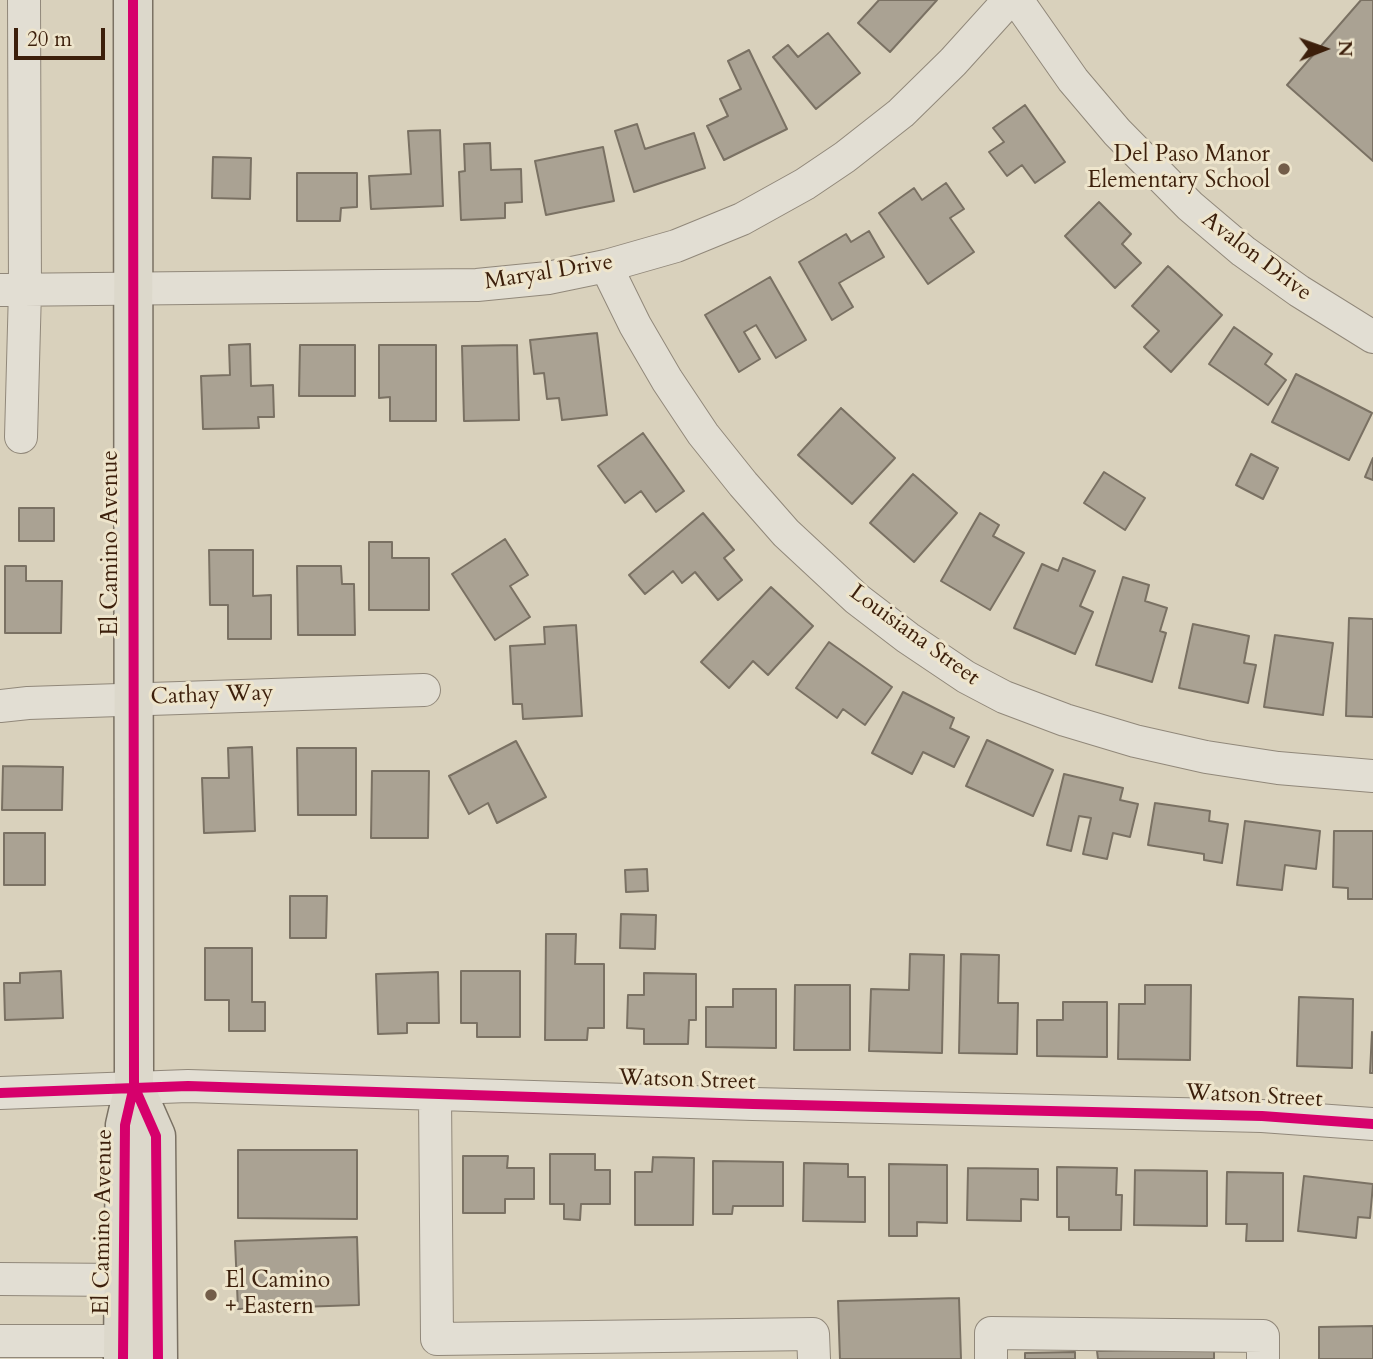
<!DOCTYPE html>
<style>
body{margin:0}
#map{position:relative;width:1373px;height:1359px;overflow:hidden;background:#d9d1bc;font-family:Cardo,serif}
canvas{display:block}
.north{position:absolute;left:1289px;top:14px;width:70px;height:70px;-webkit-text-stroke:5px #eee5cc;paint-order:stroke;rotate:89deg;font-size:19px;font-weight:700;line-height:28px;text-align:center;color:#3c1f0b}
.north::after{content:'';display:block;margin:auto;width:24px;height:32px;background:#3c1f0b;clip-path:polygon(50% 0,100% 100%,50% 72%,0 100%)}
.scale{position:absolute;left:14px;top:28px;width:91px;height:32px;box-sizing:border-box;border:4px solid #3c1f0b;border-top:0;padding-left:9px;font-size:21px;line-height:24px;white-space:nowrap;color:#3c1f0b;-webkit-text-stroke:5px #eee5cc;paint-order:stroke}
</style>
<div id="map">
<canvas width="1373" height="1359"></canvas>
<div class="north">N</div>
<div class="scale">20 m</div>
</div>
<script>
const g = document.querySelector('canvas').getContext('2d');
g.lineJoin = 'round';
function fill(path, color) { g.fillStyle = color; g.fill(path, 'evenodd'); }
const poly = rows => new Path2D(rows.map(r => 'M' + r).join(''));
function trace(path, color, width, dash) { g.strokeStyle = color; g.lineWidth = width; g.lineCap = dash ? 'butt' : 'round'; g.setLineDash(dash || []); g.stroke(path); }
function write(font, color, halo, rows, align = 'center') {
  g.font = font + ' Cardo,serif'; g.lineWidth = 6; g.setLineDash([]); g.textBaseline = 'middle'; g.strokeStyle = halo; g.fillStyle = color; for (const [text, x, y, turn = 0] of rows) {
    g.save(); g.translate(x, y); g.rotate((+turn || 0) * Math.PI / 180); g.textAlign = isNaN(turn) ? turn : align; if (halo) g.strokeText(text, 0, 0); g.fillText(text, 0, 0); g.restore();
  }
}
const building = poly([
 [879,0,937,0,890,52,858,23,879,0],
 [1361,0,1373,0,1373,161,1287,85,1361,0],
 [828,33,860,73,816,109,773,57,788,45,798,57,828,33],
 [749,50,787,129,724,160,707,126,728,116,720,99,741,89,728,61,749,50],
 [1025,105,1065,162,1035,183,1022,165,1007,176,989,152,1004,142,993,128,1025,105],
 [637,124,645,149,694,133,705,168,634,192,615,131,637,124],
 [440,130,443,206,371,209,369,176,411,174,408,131,440,130],
 [490,143,491,170,521,169,522,202,505,203,505,218,461,220,459,172,465,171,464,144,490,143],
 [603,147,614,201,546,215,535,161,603,147],
 [213,157,251,158,250,199,212,198,213,157],
 [297,173,357,173,357,207,341,208,340,221,297,221,297,173],
 [946,183,964,209,950,218,974,252,928,284,879,213,914,188,922,200,946,183],
 [1099,202,1131,234,1122,244,1141,263,1115,288,1065,236,1099,202],
 [869,231,884,257,839,283,853,307,832,320,799,262,846,234,851,242,869,231],
 [1168,266,1222,315,1171,372,1144,347,1159,331,1132,306,1168,266],
 [770,277,806,340,776,358,756,325,744,332,760,359,739,372,705,315,770,277],
 [1234,327,1272,354,1265,364,1286,380,1268,405,1209,364,1234,327],
 [597,333,607,415,562,420,559,398,547,399,544,373,534,374,530,340,597,333],
 [250,344,251,386,273,385,274,417,258,417,259,428,203,429,201,376,230,375,229,345,250,344],
 [300,345,355,345,355,396,299,396,300,345],
 [379,345,436,345,436,421,390,421,390,397,379,398,379,345],
 [517,345,519,420,464,421,462,346,517,345],
 [1296,374,1372,413,1349,460,1272,422,1296,374],
 [841,408,895,458,852,504,798,455,841,408],
 [643,433,684,491,656,512,641,491,625,503,598,466,643,433],
 [1251,454,1278,468,1263,499,1236,485,1251,454],
 [1373,458,1373,480,1365,477,1373,458],
 [1104,472,1145,498,1125,530,1084,503,1104,472],
 [913,474,957,513,914,562,870,523,913,474],
 [19,508,54,508,54,541,19,541,19,508],
 [703,513,734,550,724,558,742,580,718,600,695,572,682,583,673,571,645,594,629,575,703,513],
 [980,513,999,525,993,536,1024,553,990,610,941,581,980,513],
 [505,539,528,575,510,586,530,617,495,640,452,574,505,539],
 [369,542,392,542,392,558,429,558,429,610,369,610,369,542],
 [209,550,253,550,253,596,271,595,271,639,228,639,228,605,210,605,209,550],
 [1063,558,1095,571,1080,606,1093,612,1075,654,1014,628,1042,564,1058,571,1063,558],
 [5,566,26,566,26,581,62,581,61,633,5,633,5,566],
 [297,566,341,566,342,584,354,584,355,635,298,635,297,566],
 [1123,577,1149,585,1145,601,1167,608,1160,631,1166,633,1152,682,1096,665,1123,577],
 [771,587,813,626,768,675,753,661,729,688,701,662,771,587],
 [1349,618,1373,619,1373,717,1346,716,1349,618],
 [1193,624,1249,636,1244,663,1256,665,1248,703,1179,688,1193,624],
 [576,625,582,716,523,719,522,704,513,704,510,646,545,644,544,627,576,625],
 [1275,635,1333,643,1323,715,1264,707,1275,635],
 [829,642,892,687,865,725,843,709,837,718,796,688,829,642],
 [903,692,954,718,950,728,969,737,954,767,923,752,912,774,872,753,903,692],
 [987,740,1053,770,1033,816,966,786,987,740],
 [516,741,546,797,497,823,488,803,469,814,449,776,516,741],
 [252,747,255,831,204,833,202,778,229,778,228,748,252,747],
 [297,748,356,748,356,815,298,815,297,748],
 [3,766,63,767,62,810,2,810,3,766],
 [372,771,429,771,428,838,371,838,372,771],
 [1064,774,1123,788,1120,800,1138,804,1130,837,1113,833,1107,859,1083,854,1091,818,1079,816,1071,851,1047,845,1064,774],
 [1155,803,1210,811,1209,821,1228,824,1222,863,1204,860,1204,854,1148,845,1155,803],
 [1245,821,1320,831,1316,869,1285,865,1282,890,1237,885,1245,821],
 [1334,831,1373,831,1373,899,1348,899,1348,888,1333,887,1334,831],
 [4,833,45,833,45,885,4,885,4,833],
 [647,869,648,891,626,892,625,870,647,869],
 [290,896,327,896,326,938,290,938,290,896],
 [621,914,656,915,655,949,620,948,621,914],
 [546,934,576,934,575,964,604,964,604,1028,588,1028,587,1040,545,1040,546,934],
 [205,948,252,948,252,1002,265,1002,265,1031,229,1031,229,1000,205,1000,205,948],
 [910,954,944,955,942,1053,869,1051,871,989,909,990,910,954],
 [961,954,999,955,998,1003,1018,1003,1017,1054,959,1053,961,954],
 [61,971,63,1018,5,1020,4,983,20,983,20,973,61,971],
 [461,971,520,971,520,1037,477,1037,477,1023,461,1023,461,971],
 [438,972,439,1023,407,1023,407,1033,378,1034,376,974,438,972],
 [644,973,696,974,696,1020,689,1020,688,1044,644,1044,644,1029,627,1028,628,995,644,995,644,973],
 [795,985,850,985,850,1050,794,1050,795,985],
 [1145,985,1191,985,1190,1060,1118,1059,1119,1004,1145,1004,1145,985],
 [733,989,776,989,776,1048,706,1047,706,1007,733,1007,733,989],
 [1299,997,1353,999,1352,1068,1297,1066,1299,997],
 [1063,1002,1107,1002,1107,1057,1037,1056,1037,1020,1063,1020,1063,1002],
 [1372,1032,1373,1033,1373,1073,1370,1073,1372,1032],
 [238,1150,357,1150,357,1219,238,1218,238,1150],
 [550,1154,595,1154,595,1170,610,1170,610,1204,581,1204,580,1220,564,1219,564,1204,550,1204,550,1154],
 [463,1156,508,1156,507,1168,534,1168,534,1199,505,1199,505,1213,463,1213,463,1156],
 [653,1157,694,1158,693,1225,635,1225,635,1172,652,1172,653,1157],
 [713,1161,783,1162,783,1206,733,1206,732,1214,713,1214,713,1161],
 [804,1163,848,1164,848,1177,865,1177,865,1222,803,1221,804,1163],
 [889,1164,947,1165,947,1223,917,1222,917,1236,889,1236,889,1164],
 [1057,1167,1117,1168,1116,1195,1122,1195,1121,1230,1069,1230,1069,1217,1057,1217,1057,1167],
 [968,1168,1038,1169,1038,1200,1021,1199,1021,1221,967,1220,968,1168],
 [1135,1170,1207,1171,1207,1226,1134,1225,1135,1170],
 [1227,1172,1283,1173,1283,1241,1246,1241,1247,1224,1226,1224,1227,1172],
 [1304,1176,1373,1184,1370,1218,1358,1217,1356,1238,1298,1231,1304,1176],
 [357,1237,359,1305,238,1309,235,1241,357,1237],
 [959,1298,961,1359,840,1359,838,1301,959,1298],
 [1373,1326,1373,1359,1319,1359,1319,1327,1373,1326],
 [1214,1349,1214,1359,1098,1359,1097,1351,1214,1349],
 [1075,1352,1075,1359,1025,1359,1025,1353,1075,1352]
]);
fill(building, '#aaa293');
trace(building, '#7a7163', 2);
const minor = poly([
 [1017,0,1073,80,1117,132,1190,206,1243,251,1299,291,1373,337],
 [606,266,635,325,667,380,703,434,743,484,786,533,857,599,908,638,966,677,1004,697,1065,720,1135,741,1206,757,1278,768,1373,776],
 [0,290,477,285,548,278,606,266,676,246,742,219,805,184,845,157,901,113,953,62,1009,0],
 [21,437,25,290,24,0],
 [0,706,28,703,424,690],
 [0,1093,188,1086,753,1104,1262,1116,1373,1124],
 [435,1095,437,1339,813,1334,814,1359],
 [0,1279,123,1280],
 [0,1341,124,1341],
 [991,1359,991,1333,1263,1336,1263,1359]
]);
const major = poly([
 [134,1086,156,1136,158,1359],
 [123,1359,125,1125,134,1086,133,0]
]);
trace(minor, '#91887a', 34);
trace(major, '#7a7163', 41);
trace(minor, '#e2ded3', 32);
trace(major, '#dcd8cb', 38);
trace(poly([
 [134,1086,156,1136,158,1359],
 [0,1093,188,1086,753,1104,1262,1116,1373,1124],
 [123,1359,125,1125,134,1086,133,0]
]), '#d6006c', 10);
for (const [x, y, r, color] of [
 [1284,169,7,"#735d49"],
 [211,1295,7,"#735d49"]
]) { const dot = new Path2D(); dot.arc(x, y, r, 0, 2 * Math.PI); g.fillStyle = color; g.fill(dot); trace(dot, '#eee5cc', 2.5); }
write('23px', '#3c1f0b', '#eee5cc', [
 ["Del Paso Manor",1270,156],
 ["Elementary School",1270,182],
 ["El Camino",225,1282,"left"],
 ["+ Eastern",225,1308,"left"]
], 'right');
write('23px', '#3c1f0b', '#eee5cc', [
 ["Avalon Drive",1256,257,37],
 ["Maryal Drive",549,273,-9],
 ["El Camino Avenue",112,543,-90],
 ["Louisiana Street",914,636,36],
 ["Cathay Way",212,696,-2],
 ["Watson Street",687,1081,2],
 ["Watson Street",1254,1097,3],
 ["El Camino Avenue",104,1222,-89]
]);
</script>
